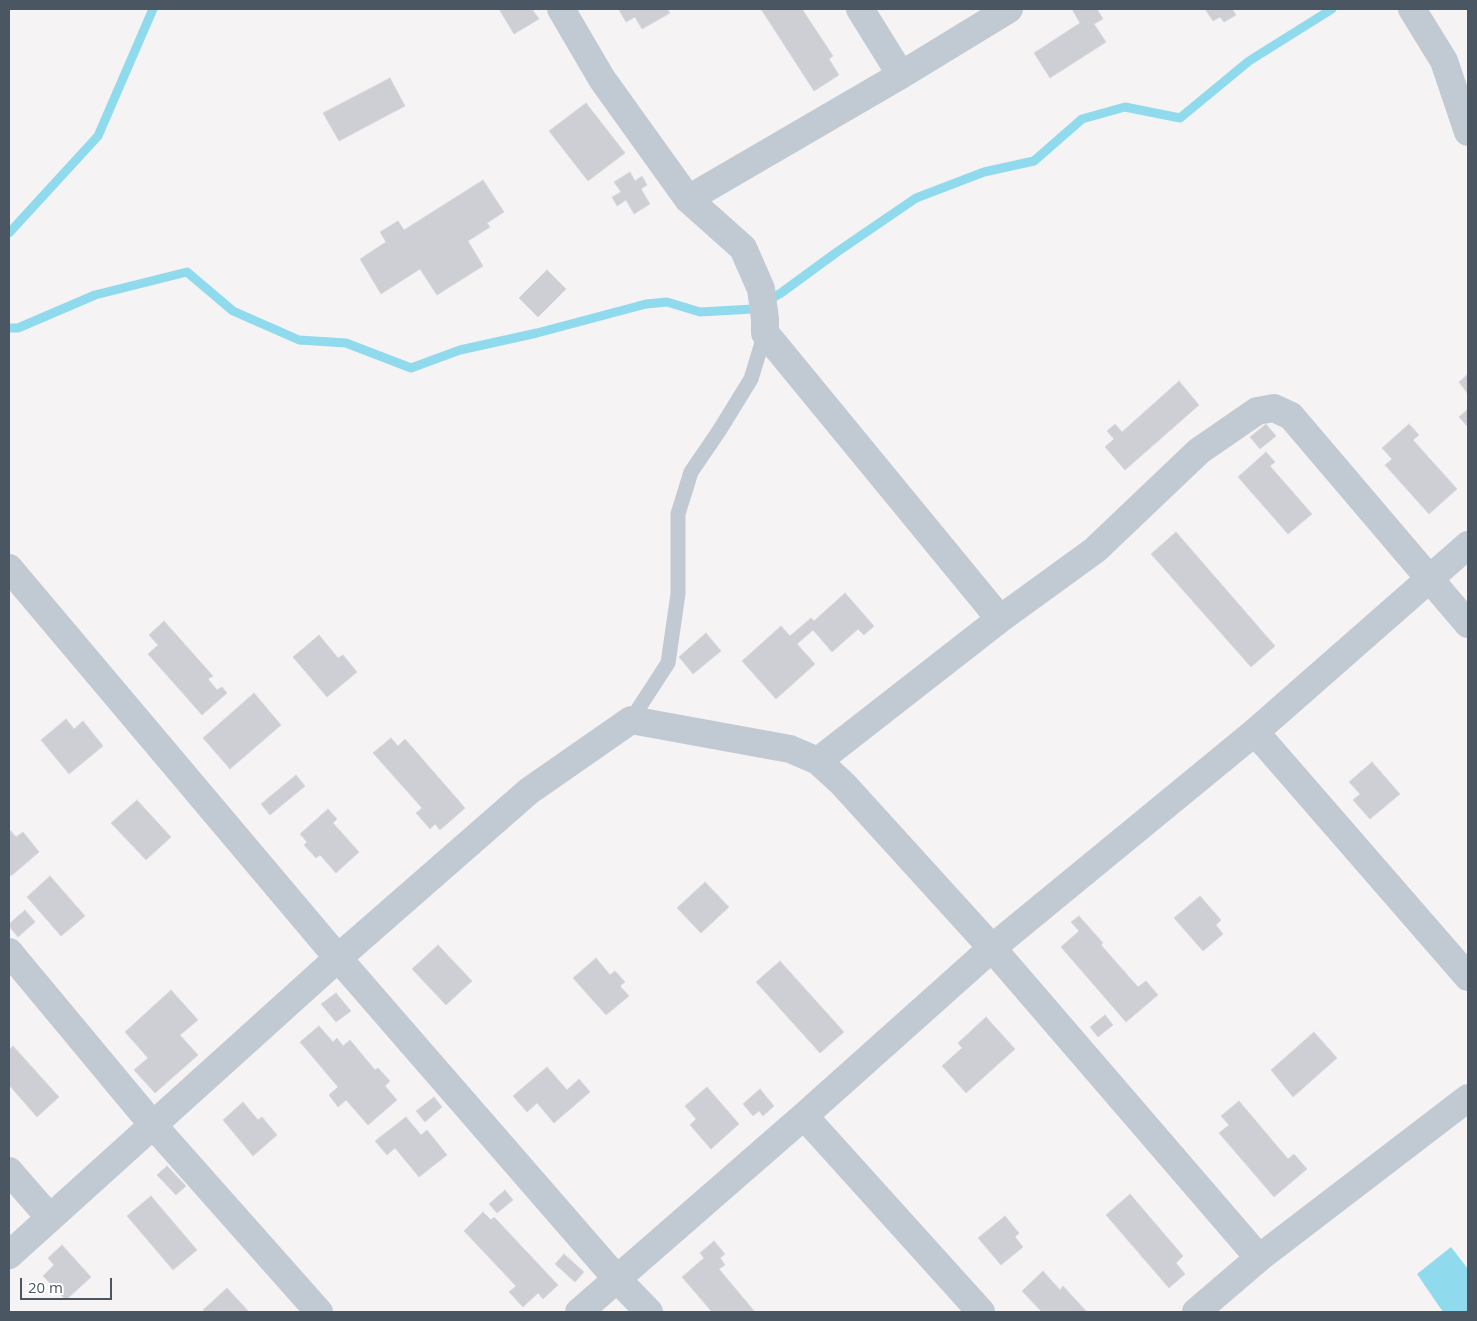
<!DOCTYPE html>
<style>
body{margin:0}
#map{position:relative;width:1477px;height:1321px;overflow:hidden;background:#f5f3f3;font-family:"Open Sans",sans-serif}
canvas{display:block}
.frame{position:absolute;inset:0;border:10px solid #4a5661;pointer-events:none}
.scale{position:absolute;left:20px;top:1278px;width:92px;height:22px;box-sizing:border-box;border:2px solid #4a5661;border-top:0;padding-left:6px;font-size:15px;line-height:18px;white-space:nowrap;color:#4a5661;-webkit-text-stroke:4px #fff;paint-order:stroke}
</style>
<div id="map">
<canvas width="1477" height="1321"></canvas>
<div class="frame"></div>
<div class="scale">20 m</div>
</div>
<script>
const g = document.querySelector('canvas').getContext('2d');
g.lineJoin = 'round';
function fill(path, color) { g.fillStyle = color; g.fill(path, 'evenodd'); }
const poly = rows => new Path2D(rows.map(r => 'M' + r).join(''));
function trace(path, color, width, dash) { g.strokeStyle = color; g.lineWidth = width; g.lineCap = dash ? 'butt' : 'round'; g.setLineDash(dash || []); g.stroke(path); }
fill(poly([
 [1451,1247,1468,1269,1468,1312,1443,1312,1417,1274]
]), '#90daee');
trace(poly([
 [9,233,98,136,153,9],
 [9,328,18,328,95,295,187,272,233,311,299,340,346,343,411,368,460,350,537,333,646,304,667,302,700,312,753,309,781,293,837,252,916,198,984,172,1034,161,1082,119,1125,107,1180,118,1249,61,1332,9]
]), '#90daee', 9);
const building = poly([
 [499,9,532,9,539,19,514,34,499,9],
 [620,9,667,9,670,13,642,29,635,17,626,22,619,10,620,9],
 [761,9,802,9,833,56,829,59,839,75,814,91,761,9],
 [1072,9,1097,9,1103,19,1094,24,1106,42,1050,78,1034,53,1080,23,1072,9],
 [1205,9,1232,9,1236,15,1224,22,1220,17,1213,21,1205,9],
 [390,78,405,106,339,141,323,113,390,78],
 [586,103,625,153,588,181,549,131,586,103],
 [630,172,635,181,642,176,647,185,641,189,650,204,634,214,626,200,617,206,612,197,621,192,614,182,630,172],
 [483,180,504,212,487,223,490,227,468,241,483,266,437,295,420,269,381,294,360,259,386,242,380,232,398,221,404,230,483,180],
 [547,270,566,289,538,317,519,298,547,270],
 [1468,374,1468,394,1459,382,1468,374],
 [1179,381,1199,405,1125,470,1105,447,1114,439,1107,431,1115,424,1122,432,1179,381],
 [1468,409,1468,427,1459,417,1468,409],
 [1266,424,1276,436,1260,449,1250,437,1266,424],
 [1409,424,1419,435,1413,440,1457,489,1429,514,1385,465,1392,459,1382,448,1409,424],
 [1266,452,1275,462,1270,466,1312,514,1288,534,1238,477,1266,452],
 [1176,532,1275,646,1251,667,1151,554,1176,532],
 [845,593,874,626,864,635,858,629,832,652,813,630,797,644,815,664,776,699,742,661,781,626,790,636,811,618,814,621,845,593],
 [164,621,213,676,208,679,217,690,222,687,227,693,202,715,148,654,158,645,149,635,164,621],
 [706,633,721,651,693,674,679,657,706,633],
 [319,635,338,658,343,655,357,672,327,697,293,657,319,635],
 [254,693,281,725,230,769,203,738,254,693],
 [66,719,74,729,83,721,103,746,69,774,41,740,66,719],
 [391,738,398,746,405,739,465,808,440,830,435,824,430,829,416,813,422,808,373,753,391,738],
 [1372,762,1400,794,1370,819,1353,800,1360,794,1349,782,1372,762],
 [296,775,305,786,270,815,261,804,296,775],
 [137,800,171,837,146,860,111,823,137,800],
 [328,809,337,819,333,823,359,852,336,873,320,855,316,858,304,845,307,842,300,834,328,809],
 [9,829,16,837,23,832,39,852,11,876,9,873,9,829],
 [50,876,85,916,61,936,27,897,50,876],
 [705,882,729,907,701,933,677,908,705,882],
 [1200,896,1221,920,1216,925,1223,934,1203,951,1174,918,1200,896],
 [25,910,35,922,18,937,9,926,9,924,25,910],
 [1079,916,1103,943,1101,945,1138,987,1146,981,1158,995,1126,1022,1061,947,1079,931,1071,922,1079,916],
 [438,945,472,981,446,1005,412,969,438,945],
 [596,958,610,975,615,971,625,982,620,986,629,996,606,1015,573,978,596,958],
 [780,961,844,1032,820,1053,756,982,780,961],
 [171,990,198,1020,180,1035,198,1055,155,1093,134,1070,148,1058,125,1032,171,990],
 [336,993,351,1011,336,1022,321,1004,336,993],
 [1105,1015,1113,1025,1098,1037,1090,1027,1105,1015],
 [986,1017,1015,1049,966,1093,942,1066,962,1048,958,1043,986,1017],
 [319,1026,333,1042,337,1038,343,1046,350,1040,375,1070,378,1068,390,1081,385,1086,397,1100,368,1125,346,1100,338,1107,329,1095,338,1087,300,1042,319,1026],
 [1314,1032,1337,1058,1293,1097,1271,1070,1314,1032],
 [13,1046,59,1097,37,1117,9,1085,9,1050,13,1046],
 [547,1067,567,1090,579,1079,590,1092,554,1123,537,1103,527,1112,513,1096,547,1067],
 [707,1087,739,1124,711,1149,690,1125,696,1119,685,1106,707,1087],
 [760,1089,774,1106,763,1116,759,1111,753,1116,743,1104,760,1089],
 [434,1097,442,1107,425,1122,416,1111,434,1097],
 [1239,1101,1288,1159,1294,1154,1307,1169,1274,1197,1219,1133,1229,1125,1221,1116,1239,1101],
 [243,1102,258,1120,262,1117,277,1135,253,1156,223,1120,243,1102],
 [406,1117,421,1135,427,1130,447,1155,419,1177,395,1148,387,1155,375,1141,406,1117],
 [167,1166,186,1186,176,1195,157,1175,167,1166],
 [505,1190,513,1200,497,1213,489,1204,505,1190],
 [1130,1194,1183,1256,1176,1263,1185,1274,1169,1288,1106,1215,1130,1194],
 [151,1196,197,1250,173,1270,127,1216,151,1196],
 [483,1212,491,1220,494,1217,558,1285,543,1299,538,1293,523,1307,509,1292,516,1286,464,1231,483,1212],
 [1005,1216,1019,1233,1015,1237,1023,1247,1001,1265,978,1238,1005,1216],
 [714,1241,725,1254,720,1258,725,1265,719,1269,755,1312,712,1312,682,1277,704,1258,700,1253,714,1241],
 [62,1245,91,1277,66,1300,43,1276,54,1265,48,1258,62,1245],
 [564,1254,584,1272,575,1282,555,1264,564,1254],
 [1043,1271,1060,1290,1063,1286,1087,1312,1042,1312,1022,1291,1043,1271],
 [227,1288,249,1312,206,1312,203,1310,227,1288]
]);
fill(building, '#cdcfd5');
trace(building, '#d7d9de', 1);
trace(poly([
 [631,720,668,663,678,594,678,514,691,472,719,431,751,379,765,333]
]), '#c1cad2', 15);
trace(poly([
 [561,9,602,79,688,199,743,248,761,289,765,319,765,333,1000,619],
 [860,9,901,75],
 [1412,9,1444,61,1468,132],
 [688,199,901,75,1009,9],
 [9,568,338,958,617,1279,649,1312],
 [1255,732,1468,977],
 [818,761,1000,619,1095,550,1199,451,1257,411,1274,408,1291,416,1468,624],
 [9,952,153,1125,319,1312],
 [804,1116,981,1312],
 [9,1171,50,1218],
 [9,1255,338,958,529,791,631,720,790,749,818,761,843,784,992,948,1259,1258],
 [579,1312,804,1116,992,948,1255,732,1468,545],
 [1196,1312,1259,1258,1468,1098]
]), '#c1cad2', 28);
</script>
